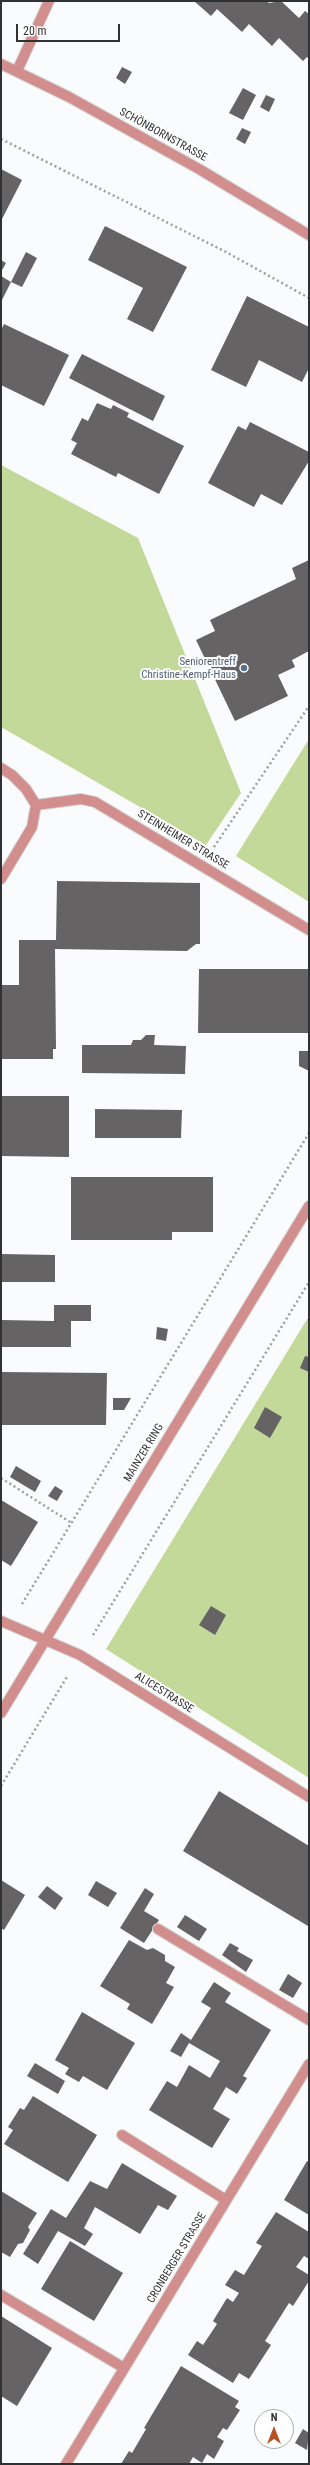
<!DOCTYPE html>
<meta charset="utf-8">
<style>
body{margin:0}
#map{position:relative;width:310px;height:2465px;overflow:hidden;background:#f9fbfd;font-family:"Roboto Condensed",sans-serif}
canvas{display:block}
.frame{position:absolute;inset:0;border:2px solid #303132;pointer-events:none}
.north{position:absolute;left:254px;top:2409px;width:40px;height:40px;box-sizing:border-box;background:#fff;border:1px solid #acadad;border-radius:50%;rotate:0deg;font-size:11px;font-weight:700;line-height:16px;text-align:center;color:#303132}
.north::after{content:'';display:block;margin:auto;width:14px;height:18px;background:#b75223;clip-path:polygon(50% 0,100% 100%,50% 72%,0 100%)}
.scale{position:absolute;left:16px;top:24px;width:104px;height:18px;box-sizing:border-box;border:2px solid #303132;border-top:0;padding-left:5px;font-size:12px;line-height:14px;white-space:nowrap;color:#303132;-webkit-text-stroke:3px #fff;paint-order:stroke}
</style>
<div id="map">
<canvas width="310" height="2465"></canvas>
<div class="frame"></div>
<div class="north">N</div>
<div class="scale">20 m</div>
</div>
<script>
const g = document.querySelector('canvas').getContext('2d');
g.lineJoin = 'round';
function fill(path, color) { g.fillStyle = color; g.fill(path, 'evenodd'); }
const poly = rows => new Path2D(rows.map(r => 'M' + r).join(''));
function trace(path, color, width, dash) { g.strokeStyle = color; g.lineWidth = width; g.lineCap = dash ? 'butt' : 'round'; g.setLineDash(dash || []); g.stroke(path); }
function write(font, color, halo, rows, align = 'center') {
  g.font = font + ' "Roboto Condensed",sans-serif'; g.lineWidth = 4; g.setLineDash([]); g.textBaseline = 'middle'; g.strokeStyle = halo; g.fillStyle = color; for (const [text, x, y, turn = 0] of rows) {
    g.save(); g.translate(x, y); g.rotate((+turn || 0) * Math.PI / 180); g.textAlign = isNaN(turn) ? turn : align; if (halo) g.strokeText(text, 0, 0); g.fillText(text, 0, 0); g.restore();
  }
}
fill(poly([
 [1,465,138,538,241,793,206,845,1,727],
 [309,739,309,902,236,856],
 [309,1316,309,1778,106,1649]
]), '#c3d999');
fill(poly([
 [194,1,267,1,269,3,281,1,299,18,305,11,309,14,309,59,307,57,303,61,279,38,272,46,249,24,242,32,217,9,211,16],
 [122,67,132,72,125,84,116,78],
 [243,88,256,95,243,120,229,113],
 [266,95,275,99,269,112,260,107],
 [242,128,251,132,245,144,236,139],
 [1,169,22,180,1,221],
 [105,226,187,267,153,332,127,319,143,288,88,260],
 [26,252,37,258,22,287,11,282],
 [1,260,6,263,1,272],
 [1,276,11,282,1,302],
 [247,296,309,327,309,368,302,382,259,360,246,387,211,370],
 [4,324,69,355,44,406,1,385,1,330],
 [82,354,165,396,153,421,69,378],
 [97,403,111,409,113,405,129,413,127,417,184,446,159,494,118,473,116,477,71,454,77,443,71,440,82,418,88,421],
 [250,422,309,452,309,461,282,505,261,494,254,507,208,483,238,426,246,430],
 [309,560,309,651,292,660,295,667,278,675,288,696,235,721,196,640,215,631,210,620,296,579,292,568],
 [57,881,200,883,200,944,196,944,187,951,55,949,56,1049,53,1049,53,1059,1,1059,1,985,19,985,19,940,56,940],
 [199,969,309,969,309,1033,198,1033],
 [146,1035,155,1035,154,1045,186,1046,185,1074,82,1073,82,1045,131,1045,133,1040,141,1040],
 [299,1051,309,1051,309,1071,299,1066],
 [1,1096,69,1096,69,1157,1,1156],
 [95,1109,182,1110,181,1138,95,1138],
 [71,1177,213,1177,213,1232,172,1232,172,1240,71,1240],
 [1,1254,55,1255,55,1282,1,1282],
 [54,1305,91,1305,91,1321,71,1321,71,1347,1,1347,1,1320,54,1321],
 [157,1327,168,1329,166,1341,156,1339],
 [305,1356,309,1357,309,1372,300,1368],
 [1,1372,107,1373,106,1425,1,1425],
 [113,1398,131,1398,124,1410,113,1410],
 [265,1407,282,1417,270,1438,254,1428],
 [16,1466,41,1481,35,1492,10,1477],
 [55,1486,63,1491,57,1501,48,1496],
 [1,1500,38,1522,11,1566,1,1560],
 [211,1606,226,1615,215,1635,199,1625],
 [219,1791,309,1846,308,1926,183,1851],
 [1,1880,25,1895,4,1930,1,1928],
 [96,1881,117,1893,108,1907,88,1895],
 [47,1886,63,1898,55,1910,38,1897],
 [145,1888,154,1894,144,1911,159,1920,144,1943,120,1928],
 [185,1915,207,1929,199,1941,177,1927],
 [129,1940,147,1950,153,1948,165,1955,165,1961,175,1967,166,1983,174,1987,152,2024,127,2009,130,2004,100,1986],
 [230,1943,239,1948,237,1951,253,1960,246,1972,222,1955],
 [288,1974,302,1983,293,1998,279,1990],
 [214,1982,231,1993,225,2002,271,2030,243,2076,247,2078,237,2094,226,2087,213,2109,230,2119,212,2148,149,2110,167,2081,177,2087,189,2065,210,2078,220,2061,189,2043,181,2057,170,2051,181,2033,191,2040,211,2008,201,2002],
 [82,2012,135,2043,107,2090,83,2076,79,2082,65,2074,69,2068,55,2060],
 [35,2063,65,2081,58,2094,27,2076],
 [33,2096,97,2135,68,2182,4,2144,13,2130,8,2127,20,2108,24,2110],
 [307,2161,309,2162,309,2215,284,2200],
 [122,2163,177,2196,168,2210,158,2205,140,2234,95,2207,84,2228,93,2234,85,2246,58,2231,38,2264,23,2254,51,2209,66,2218,90,2181,107,2189],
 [1,2191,37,2213,28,2227,30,2230,23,2243,18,2244,10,2257,1,2252],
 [276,2212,309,2232,309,2259,304,2256,296,2267,309,2275,309,2281,293,2306,289,2303,265,2341,271,2345,249,2379,239,2373,233,2383,188,2355,197,2341,203,2345,217,2324,213,2321,227,2298,233,2302,239,2293,225,2285,235,2270,244,2275,262,2246,256,2243],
 [70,2241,123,2273,94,2321,41,2289],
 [1,2316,52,2348,17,2406,1,2396],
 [181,2366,239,2401,235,2407,240,2410,227,2430,223,2428,217,2437,224,2441,214,2459,207,2454,202,2463,193,2457,189,2464,121,2464,129,2451,132,2453,146,2429,144,2428],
 [303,2429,309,2433,307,2450,295,2443]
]), '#656364');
const minor = poly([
 [1,64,69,97,199,169,309,235],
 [17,71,49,1],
 [1,768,12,775,26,789,36,805,32,827,1,879],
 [36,805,81,799,95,802,309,930],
 [1,1621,80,1655,309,1797],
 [1,1713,309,1206],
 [158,1929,309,2020],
 [122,2135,226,2200],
 [1,2295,124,2368],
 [66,2464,309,2064]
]);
trace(minor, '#d5d7d8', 12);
trace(poly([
 [1,139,226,252,309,298],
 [214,847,309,706],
 [1,1478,70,1522],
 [22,1604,309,1133],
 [93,1635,309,1282],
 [1,1786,68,1675]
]), '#9d9ea0', 2.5, [2, 3]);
trace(minor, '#d28e8c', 10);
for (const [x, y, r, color] of [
 [244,668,4,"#5c6f8a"]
]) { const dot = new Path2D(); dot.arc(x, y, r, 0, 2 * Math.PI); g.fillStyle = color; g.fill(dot); trace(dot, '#fff', 1.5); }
write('11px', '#303132', '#fff', [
 ["SCHÖNBORNSTRASSE",163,135,29],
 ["STEINHEIMER STRASSE",183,840,31],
 ["MAINZER RING",144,1453,-59],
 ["ALICESTRASSE",164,1693,32],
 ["CRONBERGER STRASSE",177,2258,-59]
]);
write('11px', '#4e5e75', '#fff', [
 ["Seniorentreff",236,662],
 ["Christine-Kempf-Haus",236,675]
], 'right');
</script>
